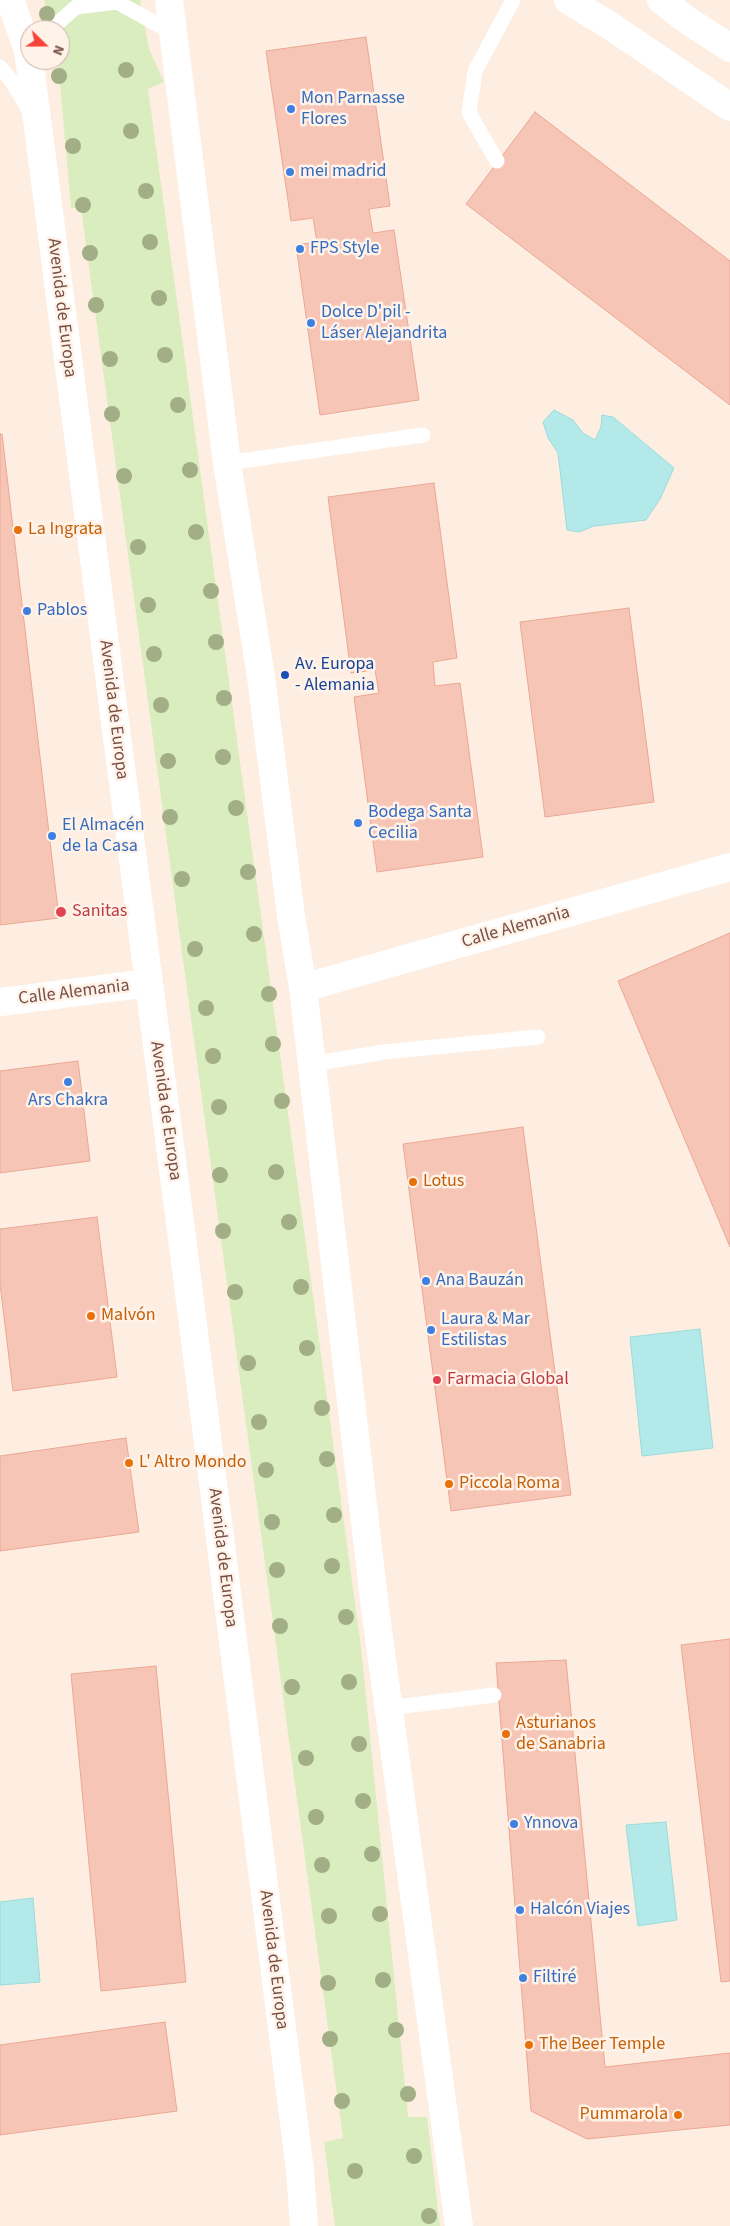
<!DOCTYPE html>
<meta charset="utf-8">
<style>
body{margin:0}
#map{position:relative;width:730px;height:2226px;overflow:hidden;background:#feeee1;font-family:"Source Sans 3",sans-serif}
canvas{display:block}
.north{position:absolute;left:20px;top:20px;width:50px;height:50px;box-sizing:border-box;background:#fff3e9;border:1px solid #c9b1a7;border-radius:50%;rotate:112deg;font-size:14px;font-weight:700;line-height:20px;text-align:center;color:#784f45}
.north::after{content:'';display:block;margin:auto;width:18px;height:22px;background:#f54439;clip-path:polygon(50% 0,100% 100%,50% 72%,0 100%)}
</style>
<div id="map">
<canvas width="730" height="2226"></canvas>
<div class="north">N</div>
</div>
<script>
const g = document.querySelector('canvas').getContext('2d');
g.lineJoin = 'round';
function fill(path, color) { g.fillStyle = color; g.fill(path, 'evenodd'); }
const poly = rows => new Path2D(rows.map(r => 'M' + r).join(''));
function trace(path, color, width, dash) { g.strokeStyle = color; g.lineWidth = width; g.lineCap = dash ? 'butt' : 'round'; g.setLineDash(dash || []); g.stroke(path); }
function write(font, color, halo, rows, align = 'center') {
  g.font = font + ' "Source Sans 3",sans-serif'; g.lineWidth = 5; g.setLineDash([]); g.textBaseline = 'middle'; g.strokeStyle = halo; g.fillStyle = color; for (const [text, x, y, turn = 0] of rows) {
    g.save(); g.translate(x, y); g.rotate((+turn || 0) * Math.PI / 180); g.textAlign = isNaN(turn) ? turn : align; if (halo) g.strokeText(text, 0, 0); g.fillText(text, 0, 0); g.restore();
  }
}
fill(poly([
 [44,0,140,0,149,49,164,82,148,89,361,1647,408,2117,427,2117,440,2226,335,2226,324,2142,343,2138,81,208,71,208,58,60,60,60,60,30,51,30]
]), '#d9edbe');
const water = poly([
 [554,410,573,420,583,433,595,440,601,427,602,415,613,417,674,468,660,499,646,520,594,526,579,532,567,530,558,453,548,438,543,422,554,410],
 [700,1329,713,1448,642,1456,630,1337,700,1329],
 [666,1822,677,1920,638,1926,626,1825,666,1822],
 [33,1898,40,1982,0,1985,0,1902,33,1898]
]);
fill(water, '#b3eae9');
trace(water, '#98dcdc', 1);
const building = poly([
 [366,37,390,206,369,209,373,233,394,230,419,400,320,415,296,245,317,242,313,218,291,221,266,51,366,37],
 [535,112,730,261,730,405,466,204,535,112],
 [0,434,2,434,59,918,0,925,0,434],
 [434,483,457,658,433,662,435,686,460,683,483,857,377,872,354,697,379,693,375,670,351,673,328,497,434,483],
 [629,608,654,802,545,817,520,622,629,608],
 [730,933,730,1247,618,981,730,933],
 [78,1061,90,1161,0,1173,0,1071,78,1061],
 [523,1127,571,1495,451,1511,403,1144,523,1127],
 [97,1217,117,1377,13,1391,0,1284,0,1229,97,1217],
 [126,1438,139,1532,0,1551,0,1456,126,1438],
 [730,1639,730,1981,721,1982,681,1645,730,1639],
 [566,1660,605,2067,730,2053,730,2125,587,2139,531,2111,496,1663,566,1660],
 [156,1666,186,1982,101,1991,71,1674,156,1666],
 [165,2022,177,2111,0,2135,0,2045,165,2022]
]);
fill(building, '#f7c5b5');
trace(building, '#eba794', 1);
trace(poly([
 [50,30,76,7,117,2,173,33],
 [0,67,11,80,30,111],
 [497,161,469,113,475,71,513,0],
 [227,463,423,435],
 [312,1064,384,1052,538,1037],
 [388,1708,494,1695]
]), '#fff', 15);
trace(poly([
 [568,0,609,25,730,107],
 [661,0,687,20,730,48],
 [303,988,730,867],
 [0,1002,148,983]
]), '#fff', 28);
trace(poly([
 [10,0,28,50,182,1238,300,2170,304,2226],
 [169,0,227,463,261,677,291,916,303,988,375,1608,459,2226]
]), '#fff', 28);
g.fillStyle = '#a2ae85';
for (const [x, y] of [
 [47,14],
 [126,70],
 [59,76],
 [131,131],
 [73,146],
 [146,191],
 [83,205],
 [150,242],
 [90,253],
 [159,298],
 [96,305],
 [165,355],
 [110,359],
 [178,405],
 [112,414],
 [190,470],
 [124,476],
 [196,532],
 [138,547],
 [211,591],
 [148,605],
 [216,642],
 [154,654],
 [224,698],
 [161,705],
 [223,757],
 [168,761],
 [236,808],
 [170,817],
 [248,872],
 [182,879],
 [254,934],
 [195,949],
 [269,994],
 [206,1008],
 [273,1044],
 [213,1056],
 [282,1101],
 [219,1107],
 [276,1172],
 [220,1175],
 [289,1222],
 [223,1231],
 [301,1287],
 [235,1292],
 [307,1348],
 [248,1363],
 [322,1408],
 [259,1422],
 [327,1459],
 [266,1470],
 [334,1515],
 [272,1522],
 [332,1566],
 [277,1570],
 [346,1617],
 [280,1626],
 [349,1682],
 [292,1687],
 [359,1744],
 [306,1758],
 [363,1801],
 [316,1817],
 [372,1854],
 [322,1865],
 [380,1914],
 [329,1916],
 [383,1980],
 [328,1983],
 [396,2030],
 [330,2039],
 [408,2094],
 [342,2101],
 [414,2156],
 [355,2171],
 [429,2216]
]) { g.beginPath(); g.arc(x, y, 8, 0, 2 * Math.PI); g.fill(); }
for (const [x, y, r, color] of [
 [291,109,5,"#3f7fe0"],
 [290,172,5,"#3f7fe0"],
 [300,249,5,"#3f7fe0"],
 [311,323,5,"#3f7fe0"],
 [18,530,5,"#e8710a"],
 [27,611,5,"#3f7fe0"],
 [285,675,5,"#1a4fb4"],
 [358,823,5,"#3f7fe0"],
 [52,836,5,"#3f7fe0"],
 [61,912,6,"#e0444e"],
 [68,1082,5,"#3f7fe0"],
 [413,1182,5,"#e8710a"],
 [426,1281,5,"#3f7fe0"],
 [91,1316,5,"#e8710a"],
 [431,1330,5,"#3f7fe0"],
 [437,1380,5,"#e0444e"],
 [129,1463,5,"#e8710a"],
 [449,1484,5,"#e8710a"],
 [506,1734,5,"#e8710a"],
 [514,1824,5,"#3f7fe0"],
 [520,1910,5,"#3f7fe0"],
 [523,1978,5,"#3f7fe0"],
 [529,2045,5,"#e8710a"],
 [678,2115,5,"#e8710a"]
]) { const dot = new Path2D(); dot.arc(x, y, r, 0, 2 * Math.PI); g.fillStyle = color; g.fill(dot); trace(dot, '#fff3e9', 2); }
write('18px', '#366cbe', '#fff3e9', [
 ["Mon Parnasse",301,99],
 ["Flores",301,120],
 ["mei madrid",300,172],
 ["FPS Style",310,249],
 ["Dolce D'pil -",321,313],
 ["Láser Alejandrita",321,334],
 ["Pablos",37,611],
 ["Bodega Santa",368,813],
 ["Cecilia",368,834],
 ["El Almacén",62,826],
 ["de la Casa",62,847],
 ["Ars Chakra",68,1101,"center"],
 ["Ana Bauzán",436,1281],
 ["Laura & Mar",441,1320],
 ["Estilistas",441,1341],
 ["Ynnova",524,1824],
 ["Halcón Viajes",530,1910],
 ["Filtiré",533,1978]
], 'left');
write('18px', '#784f45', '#fff3e9', [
 ["Avenida de Europa",61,308,83],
 ["Avenida de Europa",113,710,83],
 ["Calle Alemania",516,928,-16],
 ["Calle Alemania",74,993,-7],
 ["Avenida de Europa",165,1111,82],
 ["Avenida de Europa",222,1558,83],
 ["Avenida de Europa",273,1960,83]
]);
write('18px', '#c56008', '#fff3e9', [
 ["La Ingrata",28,530],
 ["Lotus",423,1182],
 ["Malvón",101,1316],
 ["L' Altro Mondo",139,1463],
 ["Piccola Roma",459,1484],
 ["Asturianos",516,1724],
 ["de Sanabria",516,1745],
 ["The Beer Temple",539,2045],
 ["Pummarola",668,2115,"right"]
], 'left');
write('18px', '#164399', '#fff3e9', [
 ["Av. Europa",295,665],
 ["- Alemania",295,686]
], 'left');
write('18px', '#be3a42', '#fff3e9', [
 ["Sanitas",72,912],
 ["Farmacia Global",447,1380]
], 'left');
</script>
